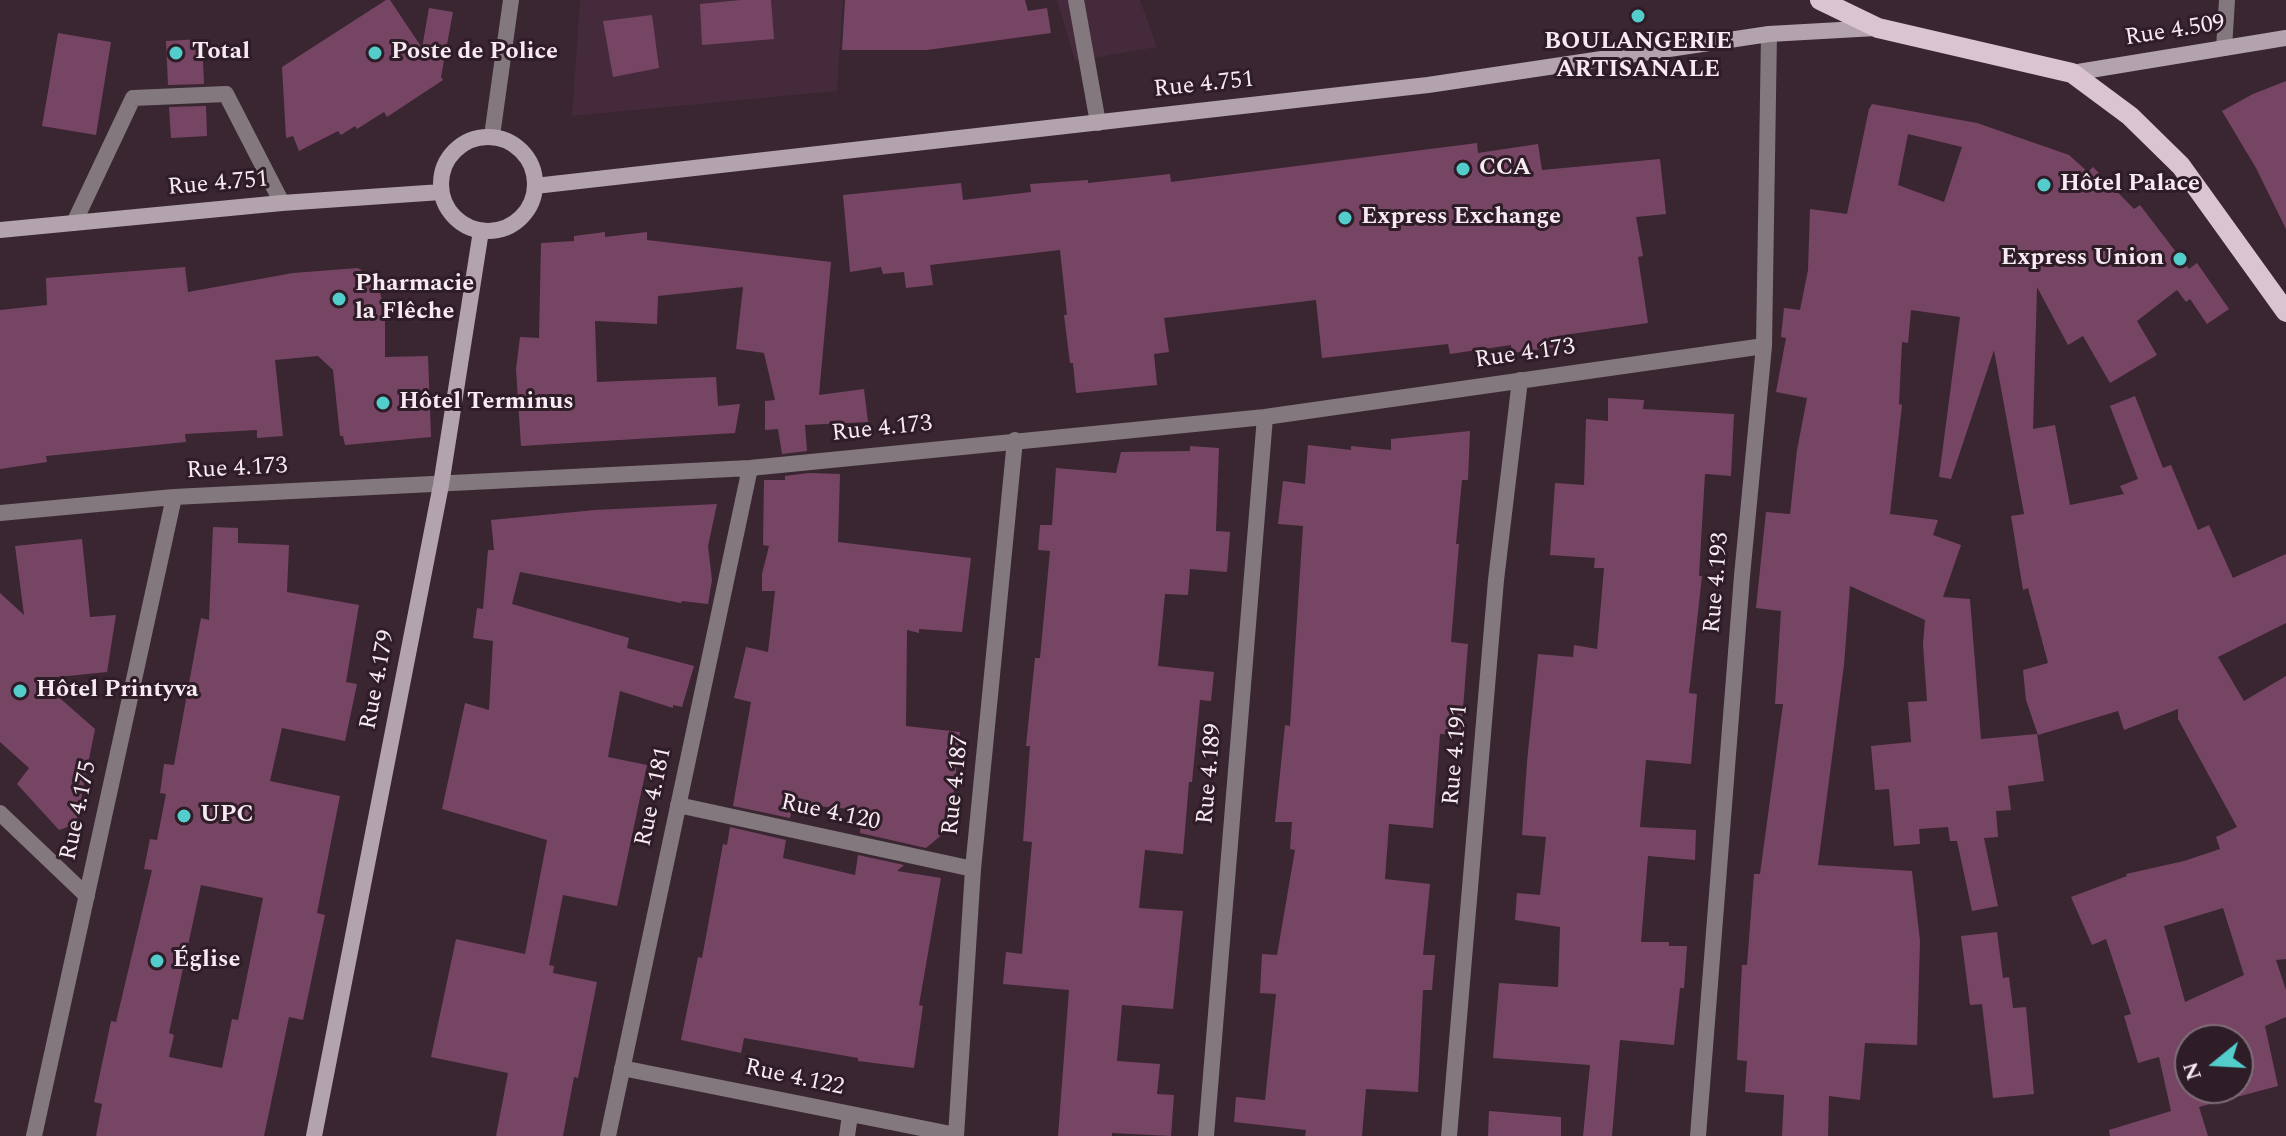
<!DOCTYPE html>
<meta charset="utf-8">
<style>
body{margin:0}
#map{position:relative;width:2286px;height:1136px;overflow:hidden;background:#392631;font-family:Spectral,serif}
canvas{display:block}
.north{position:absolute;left:2174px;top:1024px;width:80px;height:80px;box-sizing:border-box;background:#2e1c27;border:2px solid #7e6e78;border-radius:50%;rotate:252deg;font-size:22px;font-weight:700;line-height:32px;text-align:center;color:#f7eaf2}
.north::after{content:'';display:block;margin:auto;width:28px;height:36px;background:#52cdcc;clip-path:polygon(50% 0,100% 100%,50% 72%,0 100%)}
</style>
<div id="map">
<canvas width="2286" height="1136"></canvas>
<div class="north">N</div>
</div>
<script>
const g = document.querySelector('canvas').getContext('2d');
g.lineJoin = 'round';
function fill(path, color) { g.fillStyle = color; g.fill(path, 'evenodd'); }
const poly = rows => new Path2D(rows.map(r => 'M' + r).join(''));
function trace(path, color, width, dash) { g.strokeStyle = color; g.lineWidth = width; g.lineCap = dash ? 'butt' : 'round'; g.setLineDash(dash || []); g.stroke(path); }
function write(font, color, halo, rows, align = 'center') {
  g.font = font + ' Spectral,serif'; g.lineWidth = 6; g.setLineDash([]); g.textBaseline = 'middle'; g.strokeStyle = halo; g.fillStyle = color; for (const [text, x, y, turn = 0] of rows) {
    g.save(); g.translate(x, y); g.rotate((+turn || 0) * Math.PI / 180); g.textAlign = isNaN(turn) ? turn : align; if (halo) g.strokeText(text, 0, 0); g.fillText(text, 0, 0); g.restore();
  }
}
fill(poly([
 [580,0,843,0,837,91,572,116],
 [1057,0,1140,0,1157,47,1075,61]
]), '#442a3a');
fill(poly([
 [386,0,390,0,422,48,429,8,453,12,441,77,443,80,387,117,384,112,357,129,355,126,341,135,338,131,299,151,293,136,286,138,282,67],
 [741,0,771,0,774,39,702,45,700,4],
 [845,0,1025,0,1028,11,1047,8,1051,33,927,50,842,50],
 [652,15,659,68,613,77,603,21],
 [58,33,111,42,96,135,42,126],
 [202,39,204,84,168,85,166,41],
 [2286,81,2286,229,2256,168,2222,111,2253,94],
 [1872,104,1977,123,2069,155,2088,172,2093,167,2134,209,2140,205,2189,269,2197,263,2229,309,2207,324,2190,299,2186,302,2177,290,2137,321,2157,355,2110,383,2083,336,2068,345,2037,287,2033,429,2055,425,2070,505,2124,494,2120,486,2138,479,2110,406,2135,396,2163,468,2171,465,2198,530,2209,525,2233,578,2286,554,2286,623,2218,657,2244,701,2286,676,2286,959,2276,960,2286,990,2286,1017,2265,1026,2278,1086,2199,1107,2208,1136,2110,1136,2109,1130,2171,1111,2159,1057,2138,1063,2124,1016,2131,1014,2106,939,2092,945,2071,897,2127,876,2126,874,2184,861,2220,849,2216,837,2237,827,2178,719,2178,709,2124,730,2118,711,2038,735,2026,700,2023,670,2048,663,2028,588,2023,590,2011,516,2024,514,1994,350,1951,479,1939,477,1960,317,1911,310,1908,343,1902,342,1899,404,1902,405,1890,514,1938,520,1933,535,1961,545,1943,597,1970,599,1981,739,2037,734,2044,781,2008,786,2011,810,1996,811,1998,837,1984,838,1998,906,1972,911,1957,841,1950,841,1948,827,1919,829,1920,844,1894,846,1889,789,1875,790,1871,746,1911,742,1908,702,1927,701,1923,644,1925,620,1850,586,1844,665,1818,865,1912,871,1920,941,1917,1045,1865,1043,1860,1100,1829,1096,1828,1136,1782,1136,1784,1095,1745,1092,1747,1061,1737,1060,1742,965,1747,965,1754,874,1760,874,1783,704,1775,704,1781,611,1756,608,1766,512,1790,514,1797,450,1807,398,1776,392,1786,338,1781,337,1784,308,1800,310,1808,270,1810,209,1847,214,1869,109],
 [1908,134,1962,147,1944,202,1898,185],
 [2223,908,2244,975,2185,1002,2164,926],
 [2190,1040,2238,1040,2238,1088,2190,1088],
 [206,106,207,136,171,138,169,107],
 [1477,143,1478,153,1538,144,1542,170,1660,159,1666,214,1636,217,1643,256,1638,257,1648,323,1557,336,1558,347,1512,353,1511,345,1450,354,1448,344,1322,358,1316,300,1164,318,1169,352,1154,354,1157,385,1076,393,1073,363,1070,363,1064,315,1067,315,1060,250,930,265,933,285,906,288,904,272,883,274,881,267,850,272,843,195,961,183,963,200,1031,192,1030,184,1088,180,1088,183,1170,174,1171,182],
 [605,232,605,237,647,232,647,240,831,262,819,395,864,389,868,422,805,425,807,451,782,454,778,429,765,430,765,401,775,400,764,353,736,349,743,287,658,296,657,324,595,321,597,382,716,377,718,406,740,404,735,433,521,446,516,369,520,337,539,338,541,243,574,241,574,236],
 [185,267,188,292,293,273,358,268,378,283,385,315,385,357,428,356,431,437,345,445,343,436,340,436,333,370,318,356,275,360,283,436,257,438,257,430,185,434,186,442,46,456,47,462,0,469,0,310,47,305,46,278],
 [1608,398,1644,400,1643,409,1734,414,1731,476,1705,474,1699,576,1702,576,1689,693,1697,694,1691,764,1646,760,1640,827,1696,830,1695,860,1648,856,1641,942,1669,942,1669,946,1687,946,1684,988,1680,988,1674,1045,1620,1040,1612,1136,1583,1136,1590,1065,1493,1058,1499,983,1558,987,1560,927,1515,920,1517,893,1540,895,1546,837,1522,835,1527,762,1538,654,1573,657,1574,645,1597,649,1604,568,1594,568,1595,558,1550,555,1555,483,1584,485,1586,419,1608,421],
 [1470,431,1468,480,1462,480,1456,544,1459,544,1451,642,1468,644,1461,735,1440,734,1433,828,1389,824,1385,879,1430,884,1423,955,1435,955,1432,990,1423,990,1418,1092,1366,1089,1362,1136,1305,1136,1306,1130,1234,1122,1236,1097,1265,1100,1276,994,1260,993,1262,954,1277,955,1295,850,1290,849,1292,822,1275,822,1285,725,1290,726,1303,526,1278,524,1283,481,1305,484,1308,445,1351,450,1351,446,1391,450,1391,439],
 [1190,446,1219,448,1216,531,1230,532,1227,572,1190,569,1188,595,1165,594,1158,666,1214,672,1211,701,1200,700,1192,782,1189,782,1183,854,1145,850,1139,908,1183,911,1173,1009,1122,1005,1117,1061,1160,1064,1157,1094,1174,1095,1171,1136,1112,1133,1112,1136,1058,1136,1069,990,1003,984,1006,952,1022,954,1032,842,1023,841,1030,746,1026,746,1035,658,1040,658,1050,551,1038,550,1040,525,1052,525,1056,468,1116,473,1121,452,1190,451],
 [809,473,840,474,838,542,971,558,962,632,919,629,919,633,907,630,906,726,960,732,950,828,926,848,860,833,862,810,793,804,790,818,733,806,751,702,734,698,746,647,768,652,775,591,762,591,762,574,769,546,763,545,764,480,785,480,785,476],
 [717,504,708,546,712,580,708,604,682,601,681,603,520,572,512,604,629,638,627,648,694,666,682,707,673,705,673,708,620,691,608,757,647,765,617,906,563,895,549,965,554,966,553,973,597,982,578,1078,574,1077,563,1136,496,1136,508,1073,431,1057,456,939,525,954,547,840,442,809,465,703,489,710,493,641,473,638,477,608,483,609,488,550,494,550,491,520,595,510],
 [213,527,238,528,238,543,289,545,287,592,359,605,346,682,357,684,345,741,282,728,270,781,340,796,317,913,325,915,303,1020,289,1017,264,1136,96,1136,102,1104,94,1102,111,1021,116,1022,152,870,144,869,150,839,157,840,166,794,160,793,164,764,174,765,201,618,209,620],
 [201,885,263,898,238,1020,232,1019,222,1068,169,1057,174,1035,169,1033],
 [82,539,90,617,116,615,107,672,38,679,95,729,76,824,59,830,17,784,29,768,0,742,0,593,24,615,15,546],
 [730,827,786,840,783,858,855,875,858,855,904,865,897,871,941,878,919,1005,923,1006,914,1068,858,1061,858,1058,744,1038,741,1053,681,1040,698,957,702,958,723,844,727,845],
 [1997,932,2003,978,2009,977,2013,1008,2026,1007,2034,1094,1993,1098,1982,1004,1970,1005,1961,936],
 [1489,1111,1561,1117,1561,1136,1488,1136]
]), '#774564');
trace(poly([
 [1076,0,1098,123],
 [74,223,133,98,226,94,282,203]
]), '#82787e', 16);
trace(poly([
 [2224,48,2227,0],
 [492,136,511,0],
 [0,513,174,497,750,468,1265,417,1764,346],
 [678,805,973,869],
 [0,813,87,896],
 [622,1068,956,1135],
 [34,1136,174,497],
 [608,1136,750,468],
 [847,1136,850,1115],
 [956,1136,973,869,1015,440],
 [1206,1136,1265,417],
 [1449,1136,1496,580,1520,380],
 [1698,1136,1742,576,1764,346,1769,34]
]), '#82787e', 16);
trace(poly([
 [2072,73,2286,38],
 '441 184a47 47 0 1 1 94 0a47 47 0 1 1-94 0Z',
 [535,186,1428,85,1769,34,1876,28],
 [0,230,282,203,441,192],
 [314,1136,441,485,481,231]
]), '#b3a3ac', 16);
trace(poly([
 [1820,0,1878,28,2072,73,2130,116,2181,166,2286,312]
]), '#d9c4d0', 20);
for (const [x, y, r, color] of [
 [1638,16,8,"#52cdcc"],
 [176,53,8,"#52cdcc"],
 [375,53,8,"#52cdcc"],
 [1463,169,8,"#52cdcc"],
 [2044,185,8,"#52cdcc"],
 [1345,218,8,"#52cdcc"],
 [2180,259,8,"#52cdcc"],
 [339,299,8,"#52cdcc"],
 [383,403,8,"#52cdcc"],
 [20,691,8,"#52cdcc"],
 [184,816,8,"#52cdcc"],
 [157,961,8,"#52cdcc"]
]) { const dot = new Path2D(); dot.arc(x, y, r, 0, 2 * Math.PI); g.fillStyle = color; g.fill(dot); trace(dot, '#2e1c27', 3); }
write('24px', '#f7eaf2', '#2e1c27', [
 ["Rue 4.509",2175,32,-9],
 ["Rue 4.751",1204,86,-6],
 ["Rue 4.751",218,185,-5],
 ["Rue 4.173",1525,355,-8],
 ["Rue 4.173",882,430,-6],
 ["Rue 4.173",237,470,-3],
 ["Rue 4.193",1718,583,-85],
 ["Rue 4.179",379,680,-79],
 ["Rue 4.191",1457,755,-85],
 ["Rue 4.189",1211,774,-85],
 ["Rue 4.187",957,785,-84],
 ["Rue 4.181",655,797,-78],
 ["Rue 4.175",80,811,-78],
 ["Rue 4.120",830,814,12],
 ["Rue 4.122",794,1079,12]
]);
write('bold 24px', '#f7eaf2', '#2e1c27', [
 ["BOULANGERIE",1638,43,"center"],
 ["ARTISANALE",1638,71,"center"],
 ["Total",192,53],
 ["Poste de Police",391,53],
 ["CCA",1479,169],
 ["Hôtel Palace",2060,185],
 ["Express Exchange",1361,218],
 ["Express Union",2164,259,"right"],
 ["Pharmacie",355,285],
 ["la Flêche",355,313],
 ["Hôtel Terminus",399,403],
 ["Hôtel Printyva",36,691],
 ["UPC",200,816],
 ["Église",173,961]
], 'left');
</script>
